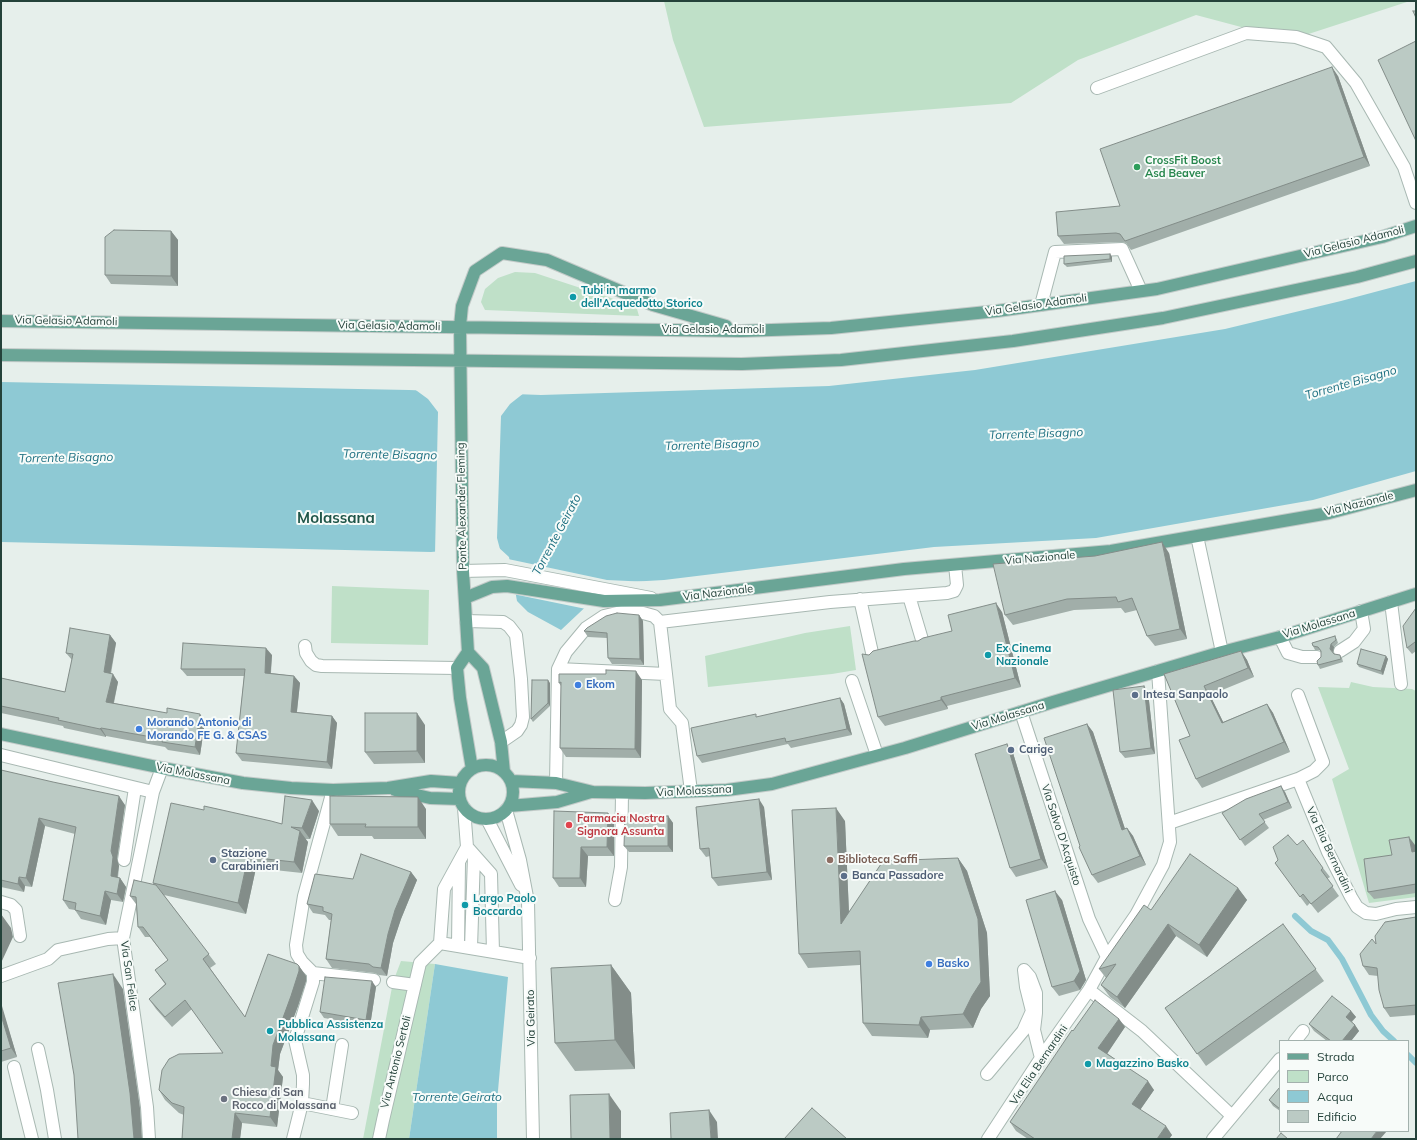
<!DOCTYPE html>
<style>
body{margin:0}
#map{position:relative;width:1417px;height:1140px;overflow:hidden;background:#e6efeb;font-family:Mulish,sans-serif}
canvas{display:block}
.frame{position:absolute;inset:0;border:2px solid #24423a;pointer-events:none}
.legend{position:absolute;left:1279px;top:1040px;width:130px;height:92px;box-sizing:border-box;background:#f7fbf9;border:1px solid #a3b1ad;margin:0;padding:5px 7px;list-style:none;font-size:12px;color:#24423a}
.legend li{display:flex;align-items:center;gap:8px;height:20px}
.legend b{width:20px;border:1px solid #a3b1ad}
</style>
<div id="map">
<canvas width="1417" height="1140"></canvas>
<div class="frame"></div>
<ul class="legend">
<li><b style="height:5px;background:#6aa596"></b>Strada</li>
<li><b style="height:11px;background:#bfe0c8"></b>Parco</li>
<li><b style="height:11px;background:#8ec9d4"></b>Acqua</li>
<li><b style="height:11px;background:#bbcac4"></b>Edificio</li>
</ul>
</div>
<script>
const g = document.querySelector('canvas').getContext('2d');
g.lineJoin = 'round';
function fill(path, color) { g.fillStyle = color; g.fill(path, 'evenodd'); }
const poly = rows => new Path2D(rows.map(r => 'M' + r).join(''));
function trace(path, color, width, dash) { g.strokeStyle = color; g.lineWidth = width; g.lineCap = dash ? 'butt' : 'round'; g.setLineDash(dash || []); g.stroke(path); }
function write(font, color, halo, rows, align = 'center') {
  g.font = font + ' Mulish,sans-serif'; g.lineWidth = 4; g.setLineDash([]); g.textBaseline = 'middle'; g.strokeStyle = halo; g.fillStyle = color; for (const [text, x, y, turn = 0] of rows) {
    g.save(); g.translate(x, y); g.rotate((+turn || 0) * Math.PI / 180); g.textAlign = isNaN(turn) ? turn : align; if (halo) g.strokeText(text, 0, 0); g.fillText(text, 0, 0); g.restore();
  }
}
fill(poly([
 [664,1,1410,1,1290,40,1196,15,1078,60,1011,103,704,127,673,40],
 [515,272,535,273,611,298,637,309,639,316,485,310,481,302,485,289,498,278],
 [332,586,429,590,428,645,331,643],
 [850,626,856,670,832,674,708,687,705,656,805,633],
 [1351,682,1373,687,1412,689,1416,691,1416,897,1369,903,1332,779,1349,769,1318,687,1349,688],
 [401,961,435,964,409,1139,363,1139,393,982]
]), '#bfe0c8');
fill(poly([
 [1416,281,1416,471,1313,500,1096,538,934,547,664,580,611,583,561,630,528,612,517,601,509,557,497,546,431,552,1,542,1,382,409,390,541,395,829,386,975,370,1225,329,1341,301],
 [435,964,508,977,497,1102,497,1139,409,1139]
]), '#8ec9d4');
fill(poly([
 [413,388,524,393,510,404,501,416,497,538,501,553,497,549,435,554,438,412,428,399],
 [508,559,607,580,650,582,612,584,586,609,513,594]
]), '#e6efeb');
trace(poly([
 [1295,916,1311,931,1328,940,1342,959,1371,1015,1383,1031,1394,1041],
 [1408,1055,1416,1063]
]), '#8ec9d4', 6);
const minor = poly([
 [1097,88,1246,33,1296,37,1326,47,1356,83,1404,167,1416,203],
 [1041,305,1055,252,1122,249,1141,291],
 [1197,536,1222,652],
 [463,571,505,570,651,598],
 [909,596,923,643],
 [860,599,873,657],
 [1391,602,1401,684],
 [466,621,503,622,509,626,516,635,521,679,523,717,521,725,517,731,501,742],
 [1280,637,1288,653,1302,657,1317,657],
 [305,646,306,653,311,661,316,665,322,666,457,668],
 [1340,651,1354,642,1364,629,1361,611],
 [558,669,566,652,586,628,604,616,621,612,643,613,654,616,660,622],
 [666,674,660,622,830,602,947,593,954,591,957,585,955,565],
 [852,681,877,755],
 [1021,712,1089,919,1107,957],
 [1,755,153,792],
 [1298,779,1328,852,1351,897,1357,907,1366,913,1376,914,1396,909,1416,907],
 [556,783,558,669,666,674,670,709,682,723,691,791],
 [333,790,304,896,296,945,297,954,302,962,313,973,374,980],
 [506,810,520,860,528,902,533,1139],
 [487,819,521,885],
 [1169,823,1298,779,1314,771,1323,762,1298,695],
 [467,847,491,874,493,952],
 [124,860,135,788],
 [615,900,621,867,622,793],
 [1,902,11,905,16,910,20,936],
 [440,943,444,889,467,847,464,808],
 [440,943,530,958],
 [458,946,459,863],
 [471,948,474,856],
 [1,976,48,959,58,950,108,939,123,938],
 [393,982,415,985],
 [1089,990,1142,1031,1232,1116],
 [1295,1041,1303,1031],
 [38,1049,47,1090,55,1139],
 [14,1067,32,1139],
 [987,1074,1023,1031,1032,1011,1026,987,1024,970,1030,977,1036,993,1036,1013,1034,1030,1041,1058],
 [302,1103,352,1113],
 [332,1109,342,1045],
 [149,1139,147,1107,123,938,153,792,162,768],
 [293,1139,302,1103,303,1084,303,1075,295,1040,313,982,313,973],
 [379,1139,383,1120,420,963,440,943],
 [988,1139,1041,1058,1089,990,1107,957,1136,915,1163,865,1170,842,1158,671],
 [1213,1139,1280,1059]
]);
const major = poly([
 [1,321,741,331,831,328,997,311,1157,289,1382,237,1416,226],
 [1,355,742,364,841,360,1013,341,1163,318,1357,277,1416,261],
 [465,598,492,587,507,586,604,601,660,600,904,569,1111,551,1329,513,1416,490],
 [468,652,457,668,460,698,472,769],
 [1,734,162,768,243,783,291,788,333,790,388,788,431,781,460,783],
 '459 792a27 27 0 1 1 54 0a27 27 0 1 1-54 0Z',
 [504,772,501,742,483,668,468,652,463,571,460,326,462,306,475,271,502,253,547,260,653,305,726,326],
 [511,781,556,783,593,792,645,793,727,790,772,784,905,748,1053,702,1222,652,1280,637,1416,594],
 [395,790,430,798,460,799],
 [509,806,557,802,591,792]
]);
trace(minor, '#a8b8b2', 14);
trace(major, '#c2cac8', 14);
trace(minor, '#fff', 12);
trace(major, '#6aa596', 12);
fill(poly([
 [1338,76,1370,166,1131,250,1126,243,1122,242,1064,244,1058,236,1120,206],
 [171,231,178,240,178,286,111,284,105,275],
 [1110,254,1112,257,1112,262,1067,267,1064,264],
 [1169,553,1187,639,1155,646,1147,636,1137,610,1125,613,1121,608,1074,610,1013,625,1005,615],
 [1416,609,1416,651,1412,654,1407,648],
 [1002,612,1021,687,947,706,948,709,885,726,878,717,918,641,952,631],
 [639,615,643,621,644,665,612,664,608,658,607,638,588,637,584,631],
 [110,635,116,643,111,674,118,682,114,703,205,722,200,755,168,750,165,747,106,736,106,737,64,728,63,726,1,713,1,678,65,692,72,660,66,653],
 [1335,636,1337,640,1338,643,1334,647,1333,652,1334,654,1342,658,1343,662,1320,669,1318,665,1321,657,1321,651,1320,650,1315,650,1313,646],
 [1241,651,1247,660,1254,677,1210,695,1223,722,1267,704,1273,713,1290,752,1202,788,1196,779,1190,736,1164,674],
 [272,655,271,673,294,676,300,683,297,712,332,716,337,723,332,769,242,761,236,753,244,676,187,676,181,669],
 [1386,656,1388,659,1383,675,1359,667,1357,664],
 [559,674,642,680,641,758,566,757,560,748,561,686,559,683],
 [550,683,550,706,533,722,531,719],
 [1144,686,1148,692,1155,754,1125,758,1120,752],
 [840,698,844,704,852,735,791,748,788,744,702,763,697,756,758,717],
 [1087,724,1093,732,1125,829,1127,828,1133,836,1146,865,1098,883,1092,875,1080,846],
 [425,725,425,763,374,764,365,752],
 [1007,744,1013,753,1048,868,1016,877,1010,868],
 [1,770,125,805,117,859,119,866,118,878,120,878,126,887,123,902,111,900,106,925,81,919,75,910,69,909,63,900,75,834,45,826,32,887,25,886,24,892,1,887],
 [1285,792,1292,808,1263,820,1269,828,1245,846,1222,813],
 [764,807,772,880,718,886,712,878,710,856,706,857,700,849],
 [426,809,426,839,374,839,372,836,338,836,330,824],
 [204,810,282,824,319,811,310,839,305,839,308,842,302,873,256,868,246,914,164,895,216,964,210,968,245,1017,299,966,306,976,306,981,298,1006,280,1054,278,1070,283,1077,277,1127,242,1123,240,1139,182,1139,184,1115,179,1113,165,1100,159,1090,223,1053,192,1009,172,1027,156,1009,149,999,165,984,155,970,168,960,150,937,145,937,138,927,136,904,130,896,154,885,153,883],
 [608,813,614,822,614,856,588,856,586,887,559,887,553,878],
 [668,816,673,823,673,852,629,852,624,846],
 [845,821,849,912,958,858,967,871,987,933,990,996,981,1009,973,1028,930,1030,928,1038,872,1036,863,1023,860,965,808,968,799,954],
 [1297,845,1323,868,1330,877,1327,879,1339,896,1318,913,1310,903,1307,906,1275,863],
 [1415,845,1416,851,1416,893,1374,899,1368,892],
 [411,872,417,880,401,919,393,943,387,976,379,975,375,973,332,968,326,959,331,920,329,920,325,915,313,913,307,904,353,879],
 [1238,888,1247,900,1207,957,1176,936,1125,1008,1110,997,1101,985,1106,978,1099,969,1151,910],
 [1062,900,1086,980,1080,990,1059,996,1052,987],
 [1416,917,1416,1015,1390,1017,1384,1008,1378,976,1369,975,1363,966,1376,944],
 [1283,924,1324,981,1206,1066,1165,1008],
 [611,965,631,993,635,1069,575,1071,555,1043],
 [376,987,370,1026,324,1018,320,1012],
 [1,1005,17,1057,1,1062],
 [1351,1011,1356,1017,1352,1022,1355,1025,1359,1031,1351,1041,1327,1041,1314,1031,1309,1024],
 [1119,1019,1125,1027,1107,1053,1154,1090,1140,1110,1172,1135,1169,1139,1028,1139,1016,1131,1010,1122,1073,1031],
 [1280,1087,1280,1111,1273,1106,1269,1100]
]), '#a1aea9');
fill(poly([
 [1332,67,1338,76,1370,166,1364,157],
 [171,231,178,240,178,286,171,276],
 [1110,254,1112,257,1112,262,1110,259],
 [1162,542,1169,553,1187,639,1180,629],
 [996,603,1002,612,1021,687,1015,678],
 [639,615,643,621,644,665,640,659],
 [110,635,116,643,109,680,104,672],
 [1331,644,1334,647,1333,652,1330,649],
 [266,648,272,655,270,680,265,673],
 [1241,651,1247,660,1254,677,1248,668],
 [1386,656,1388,659,1383,675,1381,671],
 [636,671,642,680,641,758,635,749],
 [113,674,118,682,112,710,106,702],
 [294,676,300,683,296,719,291,712],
 [548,680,550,683,550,706,548,703],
 [1144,686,1148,692,1155,754,1151,748],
 [1204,686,1210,695,1228,732,1222,723],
 [941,697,947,706,948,709,941,700],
 [840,698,844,704,852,735,847,729],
 [1267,704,1273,713,1290,752,1284,742],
 [417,713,425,725,425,763,417,751],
 [200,714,205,722,200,755,195,747],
 [332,716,337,723,332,769,327,762],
 [1087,724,1093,732,1128,838,1122,830],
 [101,728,106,736,106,737,100,729],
 [1007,744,1013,753,1048,868,1041,859],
 [1281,786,1285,792,1292,808,1288,802],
 [119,796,125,805,117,859,119,866,116,884,111,876,111,851],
 [418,797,426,809,426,839,418,827],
 [759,799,764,807,772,880,767,872],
 [312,800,319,811,310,839,302,828],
 [836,808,845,821,850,937,841,924],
 [608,813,614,822,614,856,607,847],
 [668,816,673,823,673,852,668,846],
 [39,818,45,826,32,887,26,878],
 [1127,828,1133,836,1146,865,1140,856],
 [300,831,308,842,302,873,294,862],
 [1409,837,1415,845,1416,852,1412,852],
 [581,847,588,856,586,887,580,878],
 [248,857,256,868,246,914,238,903],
 [958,858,967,871,987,933,990,996,981,1009,973,1028,963,1014],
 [411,872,417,880,401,919,393,943,387,976,381,968,388,934,395,910],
 [19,877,25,886,24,892,18,884],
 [120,878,126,887,123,902,117,894],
 [1238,888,1247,900,1207,957,1199,945],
 [105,891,111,900,106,925,100,916],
 [1055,891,1062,900,1086,980,1080,990,1074,981],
 [1,914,11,928,13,937,1,963],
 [1168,924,1176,936,1125,1008,1117,997],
 [611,965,631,993,635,1069,615,1040],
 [299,966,306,976,306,981,298,1006,280,1054,278,1070,283,1077,277,1127,270,1117,271,1066,273,1045],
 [113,974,123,989,140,1108,142,1139,134,1139],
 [372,981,376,987,370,1026,366,1020],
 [1,1005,2,1006,17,1057,11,1048,1,1015],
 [1351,1011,1356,1017,1350,1023,1346,1017],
 [921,1017,930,1030,928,1038,919,1025],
 [1119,1019,1125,1027,1105,1057,1098,1048],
 [1355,1025,1359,1031,1351,1041,1342,1041],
 [1148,1081,1154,1090,1138,1113,1132,1104],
 [609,1094,621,1111,621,1139,610,1139],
 [709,1110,717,1122,718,1139,711,1139],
 [235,1113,242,1123,240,1139,232,1139],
 [1166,1126,1172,1135,1169,1139,1157,1139],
 [1377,1131,1387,1131,1380,1139,1371,1139]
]), '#838d89');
const building = poly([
 [1413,11,1416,11,1416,18,1413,11],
 [1416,41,1416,141,1378,60,1416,41],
 [1332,67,1364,157,1125,241,1120,234,1116,233,1058,236,1056,212,1120,206,1100,149,1332,67],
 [114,230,171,231,171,276,105,275,105,237,114,230],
 [1110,254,1110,259,1064,264,1064,256,1110,254],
 [1162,542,1180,629,1147,636,1132,598,1118,602,1116,597,1067,599,1005,615,993,564,1095,556,1162,542],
 [996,603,1015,678,941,697,941,700,878,717,862,654,869,655,873,651,914,641,918,641,923,638,952,631,948,615,996,603],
 [1416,609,1416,642,1415,642,1407,648,1403,626,1416,608,1416,609],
 [617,613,639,615,640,659,608,658,607,633,584,631,587,628,606,616,617,613],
 [70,628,110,635,104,672,113,674,106,702,167,713,167,708,200,714,195,747,162,742,163,739,101,728,100,729,58,720,59,718,1,706,1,678,65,692,73,654,66,653,70,628],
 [1335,636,1336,640,1331,644,1330,649,1334,654,1340,655,1341,659,1318,665,1317,661,1321,657,1321,651,1318,647,1313,646,1312,643,1335,636],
 [183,643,266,648,265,673,294,676,291,712,332,716,327,762,236,753,245,669,181,669,183,643],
 [1361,649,1386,656,1381,671,1357,664,1361,649],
 [1241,651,1248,668,1204,686,1222,723,1267,704,1284,742,1196,779,1179,740,1190,736,1164,674,1241,651],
 [606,670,636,671,635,749,560,748,561,682,559,683,559,674,606,674,606,670],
 [532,680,548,680,548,703,531,719,532,680],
 [1144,686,1151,748,1120,752,1113,690,1144,686],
 [840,698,847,729,786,742,785,738,697,756,691,728,756,714,756,717,840,698],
 [365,713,417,713,417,751,365,752,365,713],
 [1087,724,1122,830,1127,828,1140,856,1092,875,1079,847,1080,846,1044,738,1087,724],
 [1007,744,1041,859,1010,868,975,754,1007,744],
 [1,770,53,782,119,796,111,851,113,857,111,876,120,878,117,894,105,891,100,916,75,910,76,903,63,900,76,827,39,818,26,878,19,877,18,884,1,880,1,770],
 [1281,786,1288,802,1259,814,1265,822,1240,840,1222,813,1246,799,1281,786],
 [285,796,312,800,302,828,291,827,300,831,294,862,248,857,238,903,153,883,171,803,204,810,204,806,271,821,282,824,285,796],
 [330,796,418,797,418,827,365,827,366,824,330,824,330,796],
 [759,799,767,872,712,878,709,848,700,849,696,807,759,799],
 [836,808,841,924,883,861,958,858,978,919,981,982,972,996,963,1014,921,1017,919,1025,863,1023,860,951,799,954,792,810,836,808],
 [554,811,608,813,607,847,581,847,580,878,553,878,554,811],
 [668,816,668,846,624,846,625,817,668,816],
 [1288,835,1297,845,1303,840,1323,868,1321,870,1333,886,1311,904,1303,894,1300,897,1275,863,1278,860,1273,847,1288,835],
 [1409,837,1412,852,1416,851,1416,884,1368,892,1364,859,1392,855,1389,840,1409,837],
 [361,854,411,872,395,910,388,934,381,968,373,967,369,964,326,959,332,914,323,911,323,907,307,904,315,874,353,879,361,854],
 [1190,854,1238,888,1199,945,1168,924,1117,997,1101,985,1116,964,1099,969,1144,905,1151,910,1190,854],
 [134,880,156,885,209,954,203,959,245,1017,268,954,297,964,299,966,299,971,291,996,273,1045,271,1066,276,1067,270,1117,235,1113,232,1139,182,1139,184,1107,172,1103,159,1090,162,1070,169,1059,179,1054,223,1053,185,1000,165,1017,149,999,166,984,155,970,168,960,143,927,138,927,136,897,130,896,134,880],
 [1055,891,1080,971,1074,981,1052,987,1026,900,1055,891],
 [1416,917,1416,1005,1384,1008,1379,990,1377,968,1363,966,1360,954,1372,939,1376,944,1375,936,1385,922,1416,917],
 [1283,924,1316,969,1197,1054,1165,1008,1283,924],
 [611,965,615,1040,555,1043,551,968,611,965],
 [113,974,130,1093,134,1139,78,1139,74,1075,58,983,113,974],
 [325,977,372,981,366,1020,320,1012,325,977],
 [1332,996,1351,1011,1346,1017,1355,1025,1342,1041,1331,1041,1309,1024,1332,996],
 [1095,1000,1119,1019,1098,1048,1148,1081,1132,1104,1166,1126,1157,1139,1035,1139,1010,1122,1072,1030,1073,1031,1095,1000],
 [1,1015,11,1048,1,1051,1,1015],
 [1280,1087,1280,1109,1269,1100,1280,1087],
 [609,1094,610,1139,571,1139,570,1095,609,1094],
 [812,1108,847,1139,784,1139,812,1108],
 [709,1110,711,1139,671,1139,670,1113,709,1110],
 [1342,1131,1377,1131,1371,1139,1336,1139,1342,1131],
 [1281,1133,1288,1139,1276,1139,1281,1133]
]);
fill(building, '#bbcac4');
trace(building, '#838d89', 1);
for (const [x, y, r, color] of [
 [1137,167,4,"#2e9e5b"],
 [573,297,4,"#0f9aa8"],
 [988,655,4,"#0f9aa8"],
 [578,685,4,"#3f7fe0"],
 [1135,695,4,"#5c6f8a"],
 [139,729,4,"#3f7fe0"],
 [1011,750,4,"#5c6f8a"],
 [569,825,4,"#e0444e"],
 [213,860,4,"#5c6f8a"],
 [830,860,4,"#8d6e63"],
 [844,876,4,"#5c6f8a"],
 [465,905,4,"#0f9aa8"],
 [929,964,4,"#3f7fe0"],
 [270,1031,4,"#0f9aa8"],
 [1088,1064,4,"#0f9aa8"],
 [224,1099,4,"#6b7280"]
]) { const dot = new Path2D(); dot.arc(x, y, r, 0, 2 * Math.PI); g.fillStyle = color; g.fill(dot); trace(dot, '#f7fbf9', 1.5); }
write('bold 11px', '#27864d', '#f7fbf9', [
 ["CrossFit Boost",1145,161],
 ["Asd Beaver",1145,174]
], 'left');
write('11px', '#24423a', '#f7fbf9', [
 ["Via Gelasio Adamoli",1354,242,-14],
 ["Via Gelasio Adamoli",1036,305,-8],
 ["Via Gelasio Adamoli",66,321,1],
 ["Via Gelasio Adamoli",389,326,1],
 ["Via Gelasio Adamoli",713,330],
 ["Via Nazionale",1359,504,-14],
 ["Ponte Alexander Fleming",462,506,-91],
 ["Via Nazionale",1040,558,-5],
 ["Via Nazionale",718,593,-7],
 ["Via Molassana",1319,624,-17],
 ["Via Molassana",1008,716,-17],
 ["Via Molassana",193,774,11],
 ["Via Molassana",694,791,-3],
 ["Via Salvo D'Acquisto",1061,835,72],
 ["Via Elia Bernardini",1329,850,65],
 ["Via San Felice",129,976,82],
 ["Via Geirato",531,1018,-91],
 ["Via Antonio Sertoli",396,1062,-76],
 ["Via Elia Bernardini",1039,1065,-56]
]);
write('bold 11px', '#0d838f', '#f7fbf9', [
 ["Tubi in marmo",581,291],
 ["dell'Acquedotto Storico",581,304],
 ["Ex Cinema",996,649],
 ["Nazionale",996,662],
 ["Largo Paolo",473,899],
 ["Boccardo",473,912],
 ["Pubblica Assistenza",278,1025],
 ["Molassana",278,1038],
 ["Magazzino Basko",1096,1064]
], 'left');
write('bold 11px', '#366cbe', '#f7fbf9', [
 ["Ekom",586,685],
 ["Morando Antonio di",147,723],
 ["Morando FE G. & CSAS",147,736],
 ["Basko",937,964]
], 'left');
write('bold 11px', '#4e5e75', '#f7fbf9', [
 ["Intesa Sanpaolo",1143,695],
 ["Carige",1019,750],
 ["Stazione",221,854],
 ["Carabinieri",221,867],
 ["Banca Passadore",852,876]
], 'left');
write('bold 11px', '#be3a42', '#f7fbf9', [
 ["Farmacia Nostra",577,819],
 ["Signora Assunta",577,832]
], 'left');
write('bold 11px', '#785e54', '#f7fbf9', [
 ["Biblioteca Saffi",838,860]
], 'left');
write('bold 11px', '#5b616d', '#f7fbf9', [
 ["Chiesa di San",232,1093],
 ["Rocco di Molassana",232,1106]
], 'left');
write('italic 12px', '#1c6f80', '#f7fbf9', [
 ["Torrente Bisagno",1351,383,-16],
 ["Torrente Bisagno",1036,434,-2],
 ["Torrente Bisagno",712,445,-2],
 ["Torrente Bisagno",390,455,1],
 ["Torrente Bisagno",66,458,-1],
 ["Torrente Geirato",557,535,-62],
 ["Torrente Geirato",457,1097]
]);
write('bold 15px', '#1f5548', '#f7fbf9', [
 ["Molassana",336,518]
]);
</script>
